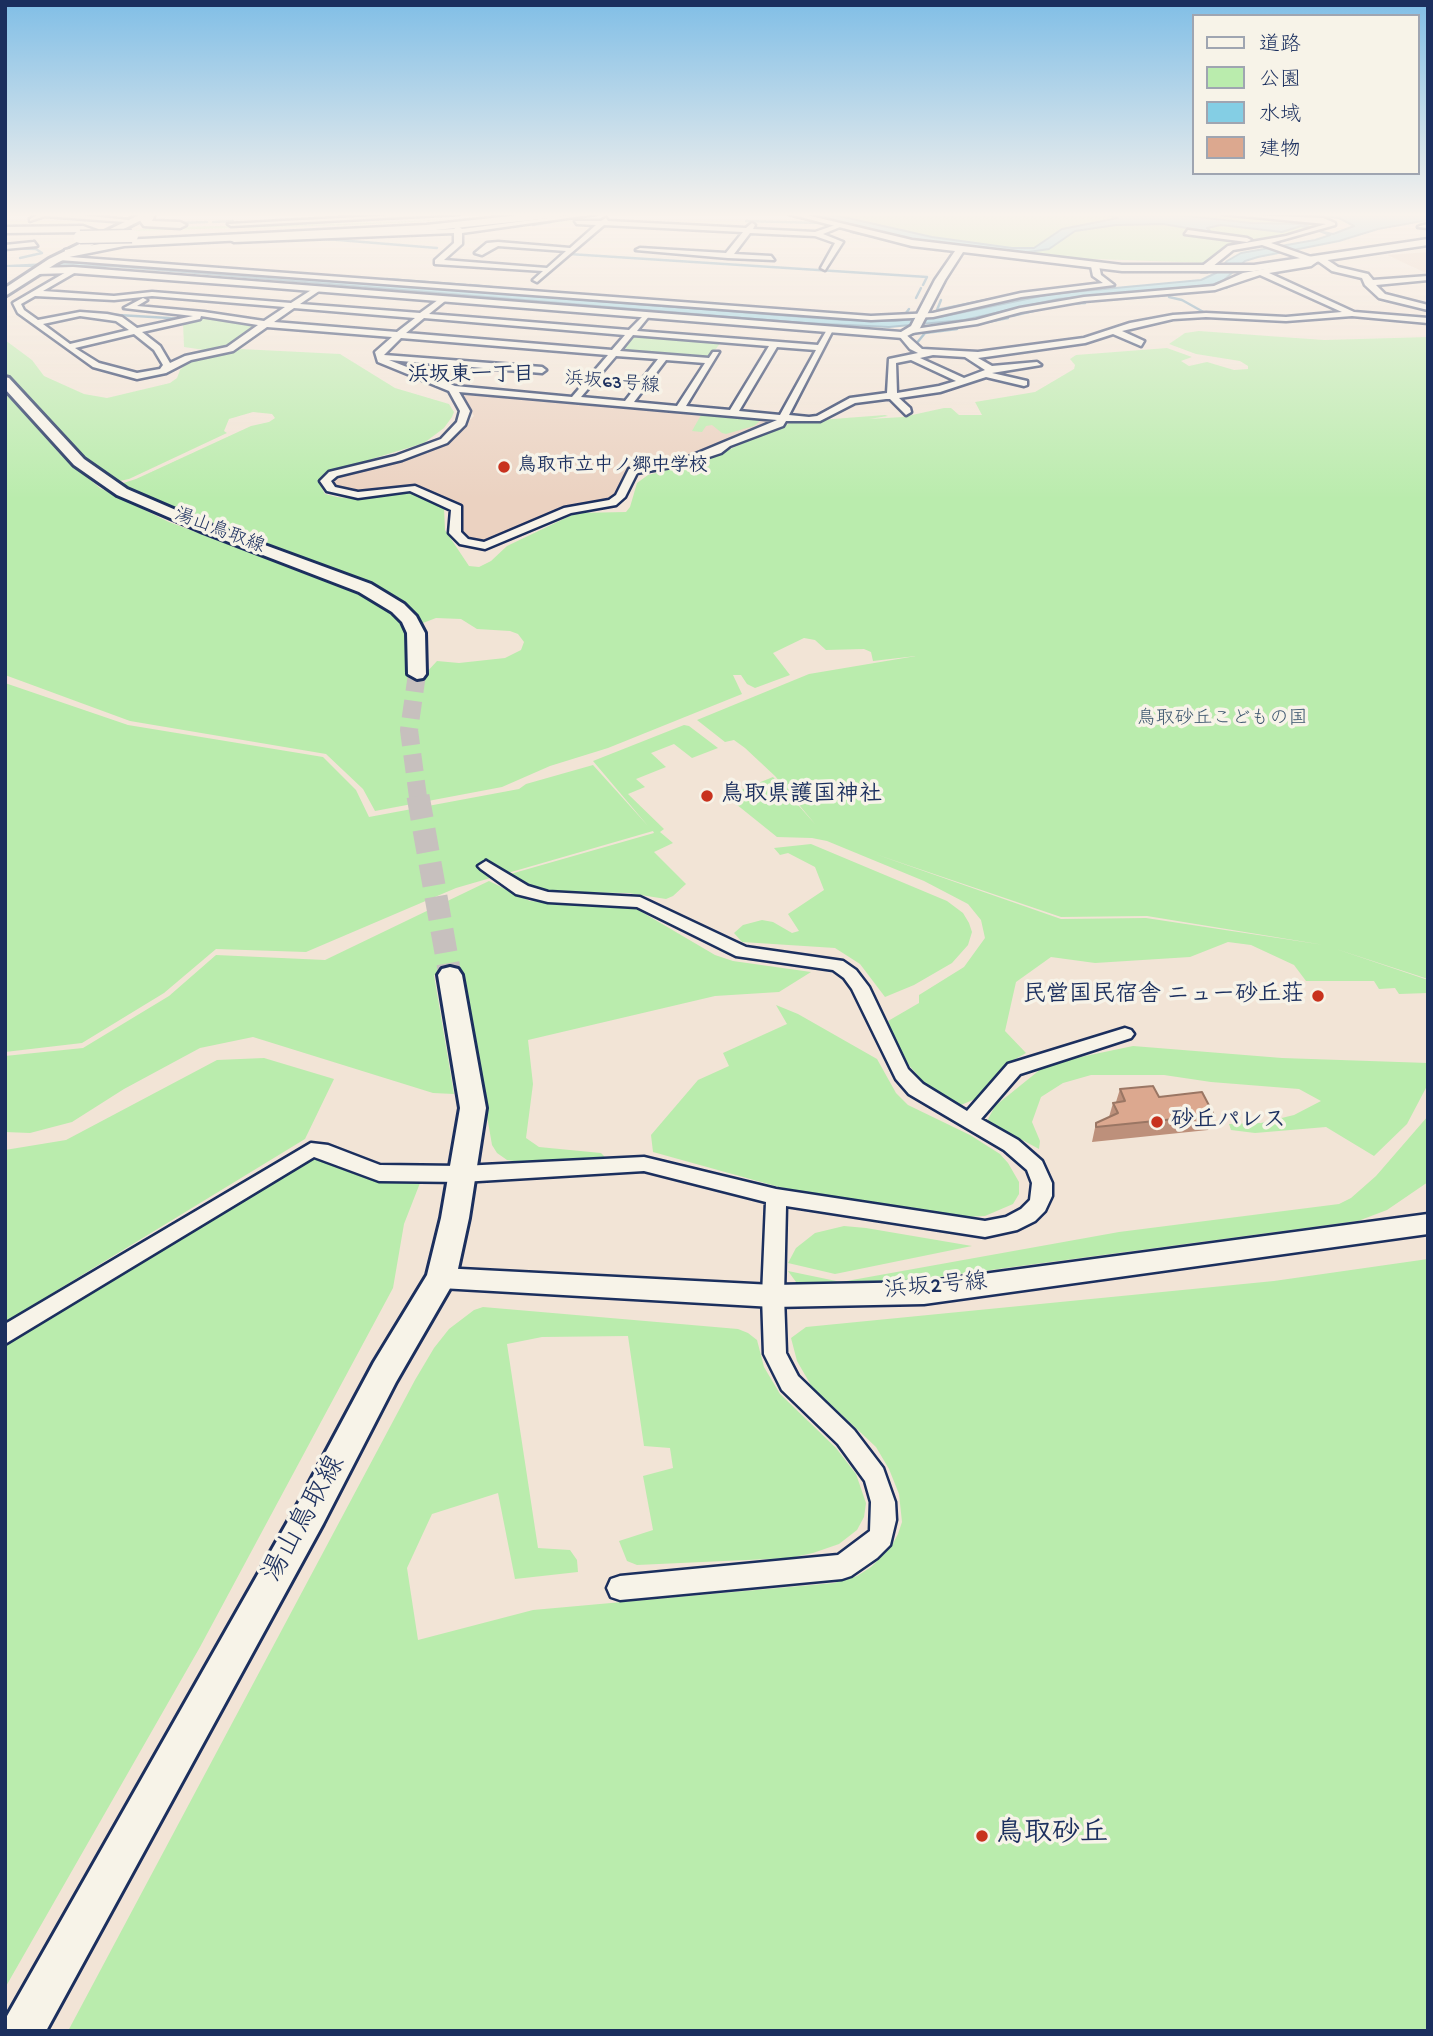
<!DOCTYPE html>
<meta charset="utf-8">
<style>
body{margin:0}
#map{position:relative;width:1433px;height:2036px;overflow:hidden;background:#f2e4d6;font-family:"Gochi Hand","Klee One",sans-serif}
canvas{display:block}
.frame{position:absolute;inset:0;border:7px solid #1b2f5e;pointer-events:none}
.legend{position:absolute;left:1192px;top:14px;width:228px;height:161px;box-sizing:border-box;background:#f7f3e8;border:2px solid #9fa5b1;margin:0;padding:9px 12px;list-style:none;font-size:21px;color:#1b2f5e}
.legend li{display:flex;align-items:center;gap:14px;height:35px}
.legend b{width:35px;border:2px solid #9fa5b1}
</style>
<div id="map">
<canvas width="1433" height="2036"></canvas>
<div class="frame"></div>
<ul class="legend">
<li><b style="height:9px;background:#f7f3e8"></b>道路</li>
<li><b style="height:19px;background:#baecad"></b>公園</li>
<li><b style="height:19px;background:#84cee4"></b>水域</li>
<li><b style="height:19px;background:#dca88f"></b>建物</li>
</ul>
</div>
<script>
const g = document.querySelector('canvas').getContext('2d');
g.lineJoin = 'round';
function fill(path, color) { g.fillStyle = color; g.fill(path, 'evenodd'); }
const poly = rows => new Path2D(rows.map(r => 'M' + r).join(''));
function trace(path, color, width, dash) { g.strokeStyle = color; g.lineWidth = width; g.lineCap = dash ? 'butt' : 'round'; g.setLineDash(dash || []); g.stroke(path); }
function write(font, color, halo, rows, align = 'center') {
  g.font = font + ' "Gochi Hand","Klee One",sans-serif'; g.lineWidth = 7; g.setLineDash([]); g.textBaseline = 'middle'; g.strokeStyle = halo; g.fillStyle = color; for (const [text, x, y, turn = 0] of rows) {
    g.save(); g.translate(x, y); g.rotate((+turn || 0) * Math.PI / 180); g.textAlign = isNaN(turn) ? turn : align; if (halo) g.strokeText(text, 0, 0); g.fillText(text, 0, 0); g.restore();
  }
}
fill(poly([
 [1428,252,1428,274,1387,255],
 [459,391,774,418,778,420,690,458,637,468,613,500,593,504,488,542,470,541,460,533,461,515,440,497,413,486,358,492,334,487,332,482,336,476,447,442,474,416]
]), '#ebd2c1');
fill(poly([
 [800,214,1215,214,1329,224,1221,251,1206,263,1095,259,1074,261,910,241],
 [457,219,414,222,347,225,131,231,156,227,341,224],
 [207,316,259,324,231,346,211,351,184,347,183,323],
 [1199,331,1324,340,1428,337,1428,979,1336,949,1428,980,1428,993,1399,994,1395,988,1379,989,1374,981,1306,981,1294,965,1251,945,1228,942,1190,957,1095,963,1051,957,1016,982,1005,1031,1026,1053,1005,1065,975,1099,961,1105,928,1087,900,1055,888,1021,919,1003,919,995,964,967,985,938,981,920,968,904,924,881,827,841,812,838,777,837,726,796,773,777,815,824,775,776,745,748,734,740,725,742,697,720,809,674,916,656,873,661,871,652,864,649,826,650,815,640,804,638,773,653,790,675,755,688,747,684,741,675,733,675,742,694,608,748,550,766,502,787,375,811,363,789,326,754,130,721,5,675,5,392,60,454,100,488,169,522,371,598,390,611,405,630,408,646,407,674,425,674,437,661,459,663,505,658,521,650,524,642,518,634,510,631,477,629,461,619,436,618,423,623,400,598,293,554,185,516,117,485,136,479,251,426,269,422,275,418,272,414,253,412,229,419,224,431,227,433,129,479,115,482,84,459,5,372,5,340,32,360,44,376,84,394,107,398,170,383,177,378,180,370,188,362,241,349,340,354,395,388,449,404,454,412,452,417,444,428,424,443,336,470,318,481,325,494,337,497,354,499,407,492,444,507,445,530,469,566,479,567,491,561,507,546,576,513,626,512,630,507,637,483,648,475,700,462,793,422,885,415,888,416,869,419,903,417,944,408,951,408,959,415,982,415,975,402,1035,392,1074,369,1075,365,1070,359,1076,355,1167,348,1192,357,1181,361,1189,366,1207,362,1234,370,1248,369,1248,366,1240,361,1196,354,1169,344,1185,333],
 [875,854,1061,917,1147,916,1324,945,1146,918,1061,919],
 [642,334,718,340,721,342,710,357,705,358,623,350,635,335],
 [701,415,761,420,754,426,726,434,722,433,712,425,706,426,702,432,692,431],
 [5,683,128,725,323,757,356,790,369,817,519,789,526,784,593,765,648,826,593,761,684,725,689,726,718,748,692,758,674,744,651,753,666,767,636,779,645,787,628,794,664,829,660,832,673,843,654,852,686,884,673,896,666,899,628,893,547,892,526,886,507,875,654,833,653,831,456,888,306,952,216,949,164,993,82,1043,5,1052],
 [811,844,947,901,963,913,969,923,972,932,968,945,952,963,914,985,885,997,860,964,835,948,742,942,734,933,743,925,762,920,773,922,792,933,799,931,788,914,824,890,815,867,788,853,780,855,774,848],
 [489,881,530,901,635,908,715,955,733,961,811,972,779,992,715,996,528,1040,533,1084,526,1138,539,1147,601,1153,606,1158,534,1164,507,1160,497,1153,492,1145,462,970,434,975,454,1094,433,1093,253,1037,200,1048,124,1089,72,1122,30,1133,5,1132,5,1056,83,1048,169,996,216,955,325,960],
 [776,1005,798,1014,877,1059,896,1093,908,1105,970,1135,1000,1154,1008,1163,1019,1182,1019,1194,1013,1204,985,1216,944,1218,779,1187,653,1152,651,1135,698,1080,729,1066,723,1053,787,1024],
 [1133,1046,1282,1058,1428,1063,1428,1084,1407,1124,1374,1156,1326,1127,1255,1133,1231,1130,1229,1124,1261,1123,1294,1115,1321,1101,1299,1089,1211,1082,1164,1075,1091,1075,1063,1083,1041,1097,1032,1122,1040,1141,1039,1149,987,1121,995,1106,1047,1064],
 [264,1058,334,1079,305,1139,5,1322,5,1150,66,1140,217,1060],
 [1428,1116,1428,1182,1387,1210,1358,1221,833,1291,807,1288,796,1282,788,1271,841,1282,1119,1232,1339,1204,1351,1198,1376,1176],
 [310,1155,389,1180,420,1183,404,1224,393,1288,200,1647,5,1988,5,1342],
 [844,1226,866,1228,972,1246,835,1274,788,1263,796,1248,815,1233],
 [1428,1259,1428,2031,68,2031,415,1380,434,1348,449,1329,474,1310,483,1307,738,1329,748,1333,757,1340,764,1367,780,1394,836,1448,856,1474,866,1503,864,1517,857,1530,839,1544,813,1553,790,1558,637,1565,627,1561,619,1541,653,1530,643,1476,673,1468,670,1448,644,1446,628,1336,542,1337,507,1344,538,1548,570,1550,577,1560,578,1572,515,1579,498,1493,432,1514,407,1568,418,1640,533,1610,834,1583,857,1576,871,1567,891,1547,898,1534,902,1522,899,1494,889,1469,876,1447,812,1387,797,1361,791,1338,806,1327,1274,1281]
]), '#baecad');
const water = poly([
 [804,214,830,214,932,237,1012,248,1034,248,1062,229,1118,218,1103,214,1168,214,1252,223,1303,224,1314,229,1301,226,1282,232,1221,225,1207,228,1211,232,1163,224,1116,225,1075,231,1049,249,1022,253,913,240,804,214],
 [1289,214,1428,214,1428,220,1378,229,1339,241,1258,257,1245,261,1223,281,1211,285,1058,299,964,320,889,327,804,323,110,266,5,266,89,262,844,320,895,321,945,316,1051,294,1201,280,1216,273,1227,261,1241,253,1315,240,1330,235,1319,231,1333,234,1354,226,1339,218,1289,214]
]);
fill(water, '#84cee4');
trace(water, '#5a8eae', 2);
trace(poly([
 [746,221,821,223],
 [213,222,233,221],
 [174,223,207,222],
 [533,225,551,222],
 [851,232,892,241],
 [326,239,437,248],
 [5,248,36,249,42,253,20,258],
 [569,254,927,277,923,285],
 [387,279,466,285],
 [470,285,522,290],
 [1226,288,1240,281],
 [1158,296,1221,289],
 [1169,297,1182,300,1207,314],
 [916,298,921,288],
 [941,300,937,310,1025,292,1104,283],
 [1092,301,1152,296],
 [1067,304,1085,303],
 [84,313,186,319],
 [906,313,909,309],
 [1012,316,1050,307],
 [962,327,1008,318],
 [916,344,925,333,957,329]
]), '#5a8eae', 2.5);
trace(poly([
 [417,674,409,730,418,797]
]), '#c7c0be', 18, [18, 9]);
trace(poly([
 [418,796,450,975]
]), '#c7c0be', 23, [23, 11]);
const minor = poly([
 [39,214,69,214,129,220,126,222,45,216,30,221,30,219,39,214],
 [415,214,459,214,231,226,228,224,415,214],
 [579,214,596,214,462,233,462,244,444,260,547,268,566,251,498,246,482,255,475,253,487,243,498,242,570,248,596,225,577,224,575,221,601,221,606,218,608,221,746,228,752,223,755,225,753,229,815,232,838,224,840,227,823,234,843,242,825,270,821,268,835,243,815,236,750,233,734,254,771,256,774,260,728,258,636,250,640,248,726,253,743,232,604,225,537,282,533,280,543,271,435,264,435,260,454,243,454,233,234,242,230,240,454,229,458,226,462,229,579,214],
 [1222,214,1323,218,1335,223,1335,225,1271,243,1317,259,1323,257,1338,267,1368,274,1373,280,1428,276,1428,280,1376,285,1385,294,1428,305,1428,310,1379,298,1365,285,1362,278,1332,271,1318,261,1311,266,1269,273,1354,312,1428,318,1428,323,1352,316,1286,321,1206,317,1173,319,1122,331,1144,341,1141,346,1113,334,1085,343,978,358,992,366,1037,362,1041,365,992,373,1027,381,1027,385,1024,386,986,377,940,392,899,398,910,408,911,412,906,415,890,399,886,399,855,403,820,421,786,421,783,426,730,446,721,453,688,464,637,473,625,497,616,505,571,513,485,549,460,544,449,533,451,510,410,491,358,498,327,491,320,481,329,472,395,456,441,439,457,422,460,411,449,391,378,362,375,352,392,337,267,327,233,351,191,360,166,373,137,379,93,367,18,313,13,303,73,268,76,272,43,291,114,296,152,292,291,303,316,287,319,291,300,304,420,313,442,297,445,301,429,314,629,330,646,313,650,315,637,331,818,345,828,328,834,328,789,415,809,417,817,416,850,398,887,393,889,359,918,353,910,349,900,337,903,332,922,349,978,352,1084,338,1130,323,1173,315,1206,313,1286,317,1342,312,1260,275,1215,290,1084,301,1021,312,977,324,912,333,908,330,976,320,1020,308,1084,297,1214,286,1243,273,1308,261,1262,245,1233,250,1207,271,1201,271,1201,267,1228,246,1286,236,1326,224,1222,214],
 [35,296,114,300,152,296,285,307,264,321,204,312,137,306,147,300,143,298,124,308,193,316,137,328,122,317,107,314,80,312,38,320,24,310,21,304,35,296],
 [294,308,415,318,397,332,274,322,294,308],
 [80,316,116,321,129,330,70,344,43,324,80,316],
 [201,316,258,325,227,347,185,356,170,363,160,346,142,332,200,319,201,316],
 [424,318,625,335,612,350,406,333,424,318],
 [134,334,154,350,163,365,160,369,137,373,99,363,75,348,134,334],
 [633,335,769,346,730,410,686,406,719,352,713,352,709,358,620,351,633,335],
 [401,338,608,355,572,397,455,386,389,360,542,373,546,370,542,367,384,355,401,338],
 [777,347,816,350,780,415,739,411,777,347],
 [933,355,965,357,985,370,964,378,920,358,933,355],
 [616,356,658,359,625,401,581,397,616,356],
 [666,360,705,363,677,406,634,402,666,360],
 [911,360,956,381,939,386,897,393,896,363,911,360],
 [459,392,777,420,686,458,629,469,616,495,609,500,564,508,484,542,468,539,461,532,461,506,415,486,358,492,335,487,331,481,337,476,402,460,447,443,465,425,470,411,459,392],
 [1428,224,1428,228,1418,227,1420,226,1428,224],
 [1188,230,1247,238,1251,240,1247,242,1185,234,1188,230],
 [34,242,37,246,5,249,5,245,34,242],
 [56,256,871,316,933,313,1021,293,1103,283,1093,276,1091,266,1095,264,1099,266,1101,275,1114,285,1021,297,933,317,871,320,59,260,56,256],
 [486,861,528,886,548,892,640,897,746,947,843,961,856,970,869,987,908,1069,923,1084,967,1111,1008,1064,1125,1028,1131,1030,1134,1034,1131,1038,1020,1074,981,1119,1018,1140,1042,1161,1052,1183,1052,1196,1045,1211,1035,1221,1017,1230,985,1237,786,1206,784,1296,786,1353,798,1376,854,1430,883,1468,895,1502,896,1520,890,1545,877,1558,851,1576,842,1579,620,1600,611,1597,607,1588,611,1579,620,1576,838,1555,870,1531,871,1502,865,1481,838,1444,782,1390,764,1354,762,1296,766,1202,644,1171,462,1182,379,1181,314,1157,5,1344,5,1324,311,1143,328,1145,380,1165,462,1166,644,1157,776,1189,985,1221,1006,1217,1021,1209,1030,1200,1032,1183,1027,1170,1004,1150,909,1094,896,1079,852,989,844,978,833,970,736,956,637,907,548,902,516,894,481,869,478,866,486,861]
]);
const tertiary = poly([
 [789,214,802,214,912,240,1122,265,1254,265,1428,239,1428,245,1254,271,1122,271,963,252,945,280,919,330,903,338,250,286,73,273,37,274,32,271,37,268,73,267,901,332,911,326,935,280,955,251,912,246,789,214],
 [1428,1214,1428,1234,924,1304,773,1307,441,1288,432,1285,428,1278,432,1271,441,1268,773,1285,924,1282,1428,1214]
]);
const secondary = poly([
 [141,214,153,214,57,263,5,296,5,288,49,259,141,214],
 [5,377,9,378,84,459,127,489,213,526,371,584,404,604,416,616,425,633,426,674,423,678,417,679,408,674,407,633,402,622,392,612,359,592,203,532,117,495,74,465,5,389,5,377],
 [450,967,458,969,462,975,486,1108,469,1218,456,1278,396,1382,323,1524,46,2031,5,2031,7,2016,299,1502,374,1362,427,1275,441,1218,460,1108,438,975,442,969,450,967]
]);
const trunk = poly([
 [144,214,155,214,152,221,180,222,186,225,180,228,144,226,139,219,144,214],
 [530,214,565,214,560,217,426,231,124,246,69,257,65,256,65,250,111,242,82,232,5,233,5,227,83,226,122,240,426,225,530,214]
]);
trace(minor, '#1b2f5e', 5);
trace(tertiary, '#1b2f5e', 5);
trace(secondary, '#1b2f5e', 6);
trace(trunk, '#1b2f5e', 5);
fill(minor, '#f7f3e8');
fill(tertiary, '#f7f3e8');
fill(secondary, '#f7f3e8');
fill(trunk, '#f7f3e8');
const trunkBridge = poly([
 [80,237,132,236]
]);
trace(trunkBridge, '#1b2f5e', 15, []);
trace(trunkBridge, '#f7f3e8', 12);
fill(poly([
 [1120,1089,1159,1097,1214,1115,1208,1130,1092,1142,1096,1123,1109,1117,1113,1103,1116,1102]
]), '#bd907b');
const building = poly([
 [1153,1086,1159,1097,1202,1092,1214,1115,1096,1127,1096,1123,1118,1113,1113,1103,1125,1101,1120,1089,1153,1086]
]);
fill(building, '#dca88f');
trace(building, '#9a7664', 2);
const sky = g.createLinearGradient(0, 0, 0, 499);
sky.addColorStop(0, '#80bee6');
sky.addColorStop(0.43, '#f9f3ed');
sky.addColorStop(1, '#f9f3ed00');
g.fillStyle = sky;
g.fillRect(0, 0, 1433, 499);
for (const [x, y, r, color] of [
 [504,467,7,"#c8321e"],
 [707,796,7,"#c8321e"],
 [1318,996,7,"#c8321e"],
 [1157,1122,7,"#c8321e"],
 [982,1836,7,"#c8321e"]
]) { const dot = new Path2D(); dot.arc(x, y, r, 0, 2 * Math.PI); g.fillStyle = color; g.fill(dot); trace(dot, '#f7f3e8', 2.5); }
write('19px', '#1b2f5e', '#f7f3e8', [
 ["浜坂63号線",612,384,5],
 ["湯山鳥取線",219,532,21]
]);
write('bold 19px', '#1b2f5e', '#f7f3e8', [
 ["鳥取市立中ノ郷中学校",518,467]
], 'left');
write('19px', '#3b556e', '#f7f3e8', [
 ["鳥取砂丘こどもの国",1222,720]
]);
write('bold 21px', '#1b2f5e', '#f7f3e8', [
 ["浜坂東一丁目",471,377]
]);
write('bold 23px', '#1b2f5e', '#f7f3e8', [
 ["鳥取県護国神社",721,796],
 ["民営国民宿舎 ニュー砂丘荘",1304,996,"right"],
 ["砂丘パレス",1171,1122]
], 'left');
write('23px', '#1b2f5e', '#f7f3e8', [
 ["浜坂2号線",936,1288,-5]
]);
write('28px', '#1b2f5e', '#f7f3e8', [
 ["湯山鳥取線",306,1520,-61]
]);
write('bold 28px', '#1b2f5e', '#f7f3e8', [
 ["鳥取砂丘",996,1836]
], 'left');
</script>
